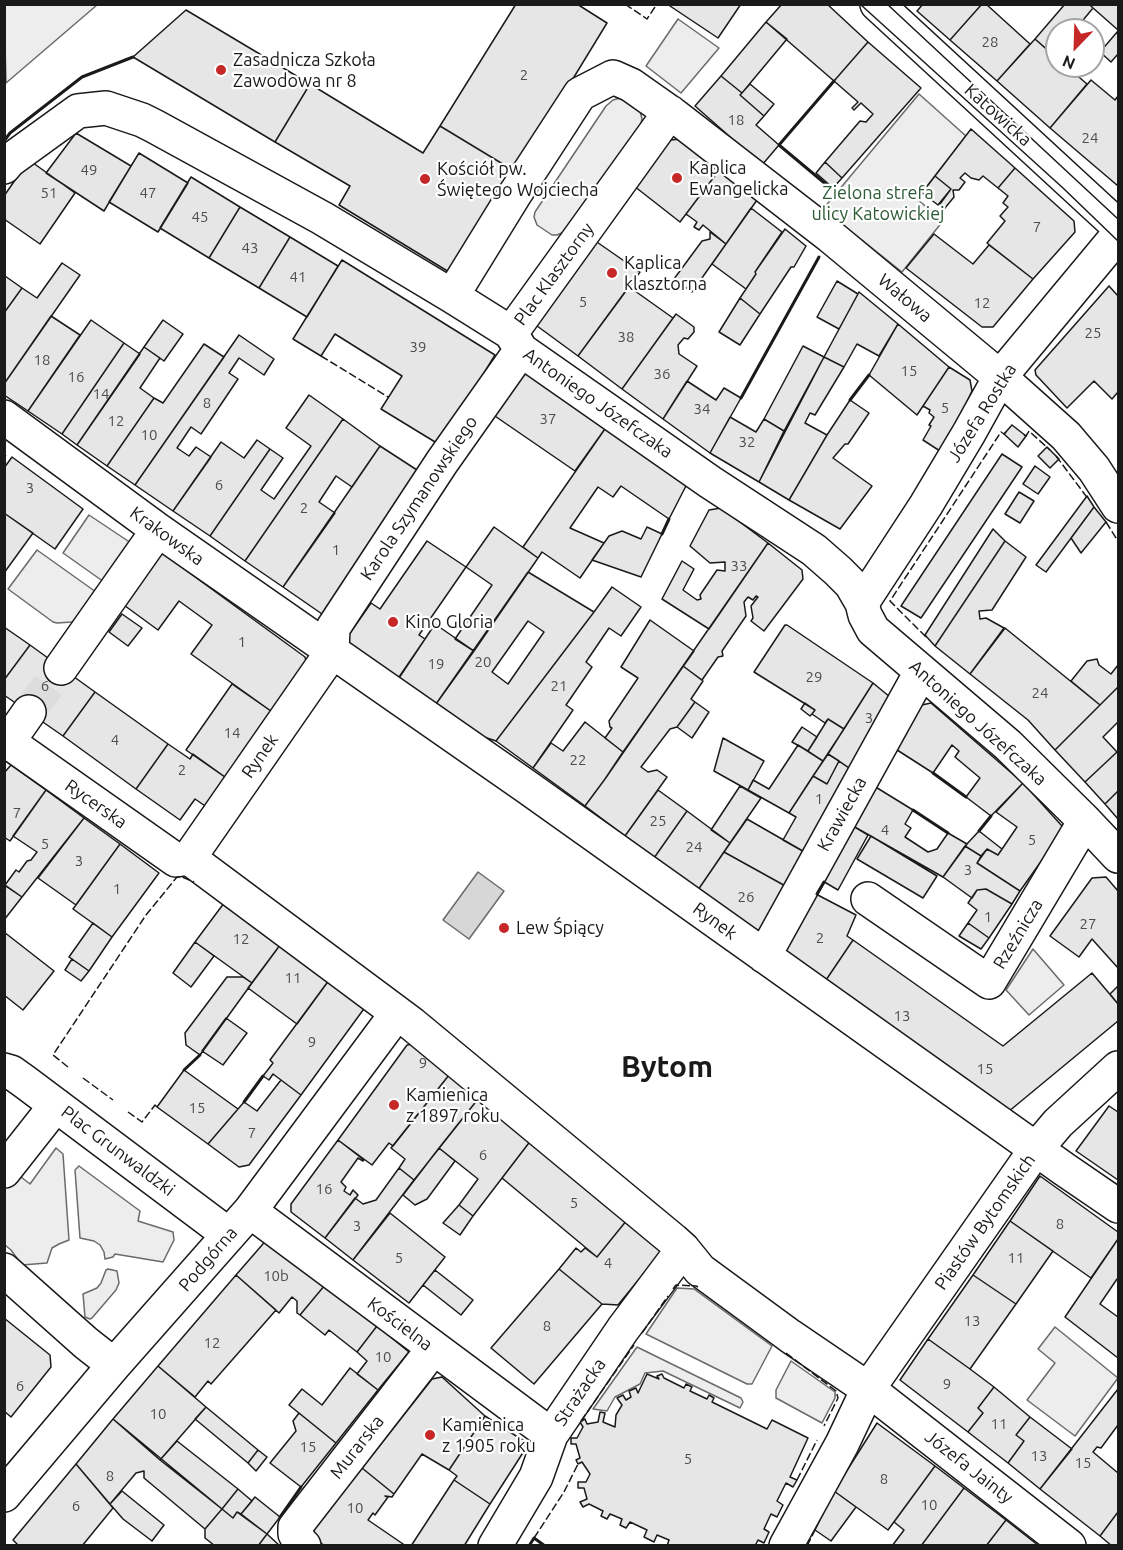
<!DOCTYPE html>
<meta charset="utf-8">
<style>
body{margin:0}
#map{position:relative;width:1123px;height:1550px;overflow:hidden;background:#fff;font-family:Ubuntu,sans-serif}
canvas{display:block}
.frame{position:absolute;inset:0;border:6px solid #1a1a1a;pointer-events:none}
.north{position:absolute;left:1045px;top:18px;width:60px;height:60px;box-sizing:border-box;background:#fff;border:2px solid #a3a3a3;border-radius:50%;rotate:203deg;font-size:16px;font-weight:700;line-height:24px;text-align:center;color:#1a1a1a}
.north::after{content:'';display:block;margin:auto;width:21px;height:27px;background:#c62828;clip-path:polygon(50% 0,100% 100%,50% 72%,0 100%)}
</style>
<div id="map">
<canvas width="1123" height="1550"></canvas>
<div class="frame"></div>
<div class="north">N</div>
</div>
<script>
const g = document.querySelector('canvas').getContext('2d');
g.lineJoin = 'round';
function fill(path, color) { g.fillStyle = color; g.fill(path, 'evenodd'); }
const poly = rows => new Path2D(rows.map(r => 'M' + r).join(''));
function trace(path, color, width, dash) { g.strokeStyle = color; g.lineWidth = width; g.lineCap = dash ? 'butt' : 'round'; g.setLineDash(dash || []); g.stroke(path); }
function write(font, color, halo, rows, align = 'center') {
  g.font = font + ' Ubuntu,sans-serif'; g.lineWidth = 4.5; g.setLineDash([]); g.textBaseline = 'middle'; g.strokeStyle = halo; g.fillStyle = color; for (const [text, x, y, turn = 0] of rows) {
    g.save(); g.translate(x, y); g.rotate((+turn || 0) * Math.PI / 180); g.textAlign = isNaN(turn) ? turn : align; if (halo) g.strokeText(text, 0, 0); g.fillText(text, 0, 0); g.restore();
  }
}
const green = poly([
 [4,5,5,4,97,5,6,83,4,5],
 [678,19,719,48,681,93,646,66,678,19],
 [919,94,966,136,917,199,943,221,902,272,823,209,919,94],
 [620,98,627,99,640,111,642,119,640,128,564,232,557,235,552,235,537,225,534,217,535,212,606,106,613,100,620,98],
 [89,515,131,543,104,582,63,553,89,515],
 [37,550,96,592,81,615,72,622,57,623,53,622,8,589,37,550],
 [1033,949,1064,985,1029,1015,1006,990,1033,949],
 [56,1148,63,1154,69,1240,59,1244,52,1248,47,1263,22,1265,11,1250,5,1245,5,1188,18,1170,23,1174,21,1177,30,1184,56,1148],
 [79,1166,140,1211,138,1221,173,1232,174,1240,163,1262,115,1254,113,1257,105,1259,104,1252,100,1245,94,1241,80,1238,75,1170,79,1166],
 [108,1269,117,1271,119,1283,116,1290,92,1318,90,1319,85,1317,83,1294,97,1288,101,1283,106,1270,108,1269],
 [677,1288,694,1289,772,1346,752,1384,747,1384,646,1334,677,1288],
 [1055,1327,1118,1378,1075,1436,1027,1400,1055,1363,1038,1349,1055,1327],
 [637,1347,741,1398,743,1402,740,1408,663,1371,645,1373,640,1384,615,1397,607,1411,593,1409,637,1347],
 [791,1361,835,1392,835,1398,822,1423,776,1398,776,1390,791,1361]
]);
fill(green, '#ededed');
trace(green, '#6a6a6a', 1.5);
const water = poly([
 [478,872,504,891,469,939,443,920,478,872]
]);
fill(water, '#d7d7d7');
trace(water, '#6a6a6a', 1.5);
const building = poly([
 [516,4,577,4,607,23,516,172,440,126,516,4],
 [667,4,741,4,718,38,667,4],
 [782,4,827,4,868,42,834,81,766,22,782,4],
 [923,4,982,4,950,40,917,11,923,4],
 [982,4,986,4,1030,44,997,81,950,40,982,4],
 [1065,4,1089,4,1093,8,1075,30,1057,30,1057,51,1053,55,1035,39,1065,4],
 [1089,4,1118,4,1118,30,1093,8,1089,4],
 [186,10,310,84,275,142,133,57,186,10],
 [766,22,787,39,742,93,721,76,766,22],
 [1118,31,1118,54,1111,62,1100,52,1118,31],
 [1035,39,1057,58,1057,66,1066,66,1087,84,1050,128,997,81,1035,39],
 [868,42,921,88,842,178,825,162,860,121,866,122,873,114,861,103,854,110,852,108,858,102,834,81,868,42],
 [721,76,742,93,740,95,764,116,756,125,779,145,762,165,695,106,721,76],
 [1091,80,1115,100,1118,96,1118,186,1050,128,1091,80],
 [310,84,423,153,440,126,516,172,454,275,339,205,350,186,275,142,310,84],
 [750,84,774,104,764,116,740,95,750,84],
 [971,129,1015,168,998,188,983,176,979,180,971,178,965,173,960,178,965,182,959,190,953,190,954,197,945,208,940,204,951,189,935,176,971,129],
 [76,133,131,166,104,211,46,173,76,133],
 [682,139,720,169,680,222,634,186,670,140,682,139],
 [139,153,188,183,158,232,109,202,139,153],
 [29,160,75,193,40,244,4,219,4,196,29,160],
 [825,162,842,178,833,188,816,173,825,162],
 [1015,168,1074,221,1075,232,1033,279,987,243,1005,221,1000,216,1008,207,1003,203,1008,196,998,188,1015,168],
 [720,169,757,200,726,244,703,225,699,230,694,227,697,222,686,214,720,169],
 [935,176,951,189,938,205,922,193,935,176],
 [191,177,240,207,209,258,160,228,191,177],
 [240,207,290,237,259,288,209,258,240,207],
 [751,208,782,232,755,272,756,274,746,289,712,264,751,208],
 [785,229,806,246,794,267,791,267,760,314,740,298,756,274,755,272,785,229],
 [710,232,726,244,692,292,674,279,702,241,710,239,710,232],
 [934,234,973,264,989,245,1033,279,993,327,982,327,906,268,934,234],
 [290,237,338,266,307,317,259,288,290,237],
 [594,240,640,272,578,356,533,323,594,240],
 [342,260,495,355,440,445,381,409,402,376,335,334,321,356,293,339,342,260],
 [62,263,80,275,4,384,4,313,22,288,37,298,62,263],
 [5,276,22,288,4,313,4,276,5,276],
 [633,281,639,285,635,291,673,318,622,389,578,356,633,281],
 [837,281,858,294,839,329,817,317,837,281],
 [1109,286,1118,296,1118,392,1112,399,1094,381,1067,408,1036,375,1035,370,1109,286],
 [859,292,898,324,879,356,857,344,844,367,824,357,859,292],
 [740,298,760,314,740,345,719,332,740,298],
 [676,314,694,327,694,332,688,339,684,338,678,345,679,354,697,366,663,419,622,389,676,314],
 [51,316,80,335,28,411,4,395,4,384,51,316],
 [91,320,124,343,62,434,28,411,91,320],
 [163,320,183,334,164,361,144,347,163,320],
 [898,324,949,367,917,415,869,375,898,324],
 [239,335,274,359,264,375,239,358,229,373,238,379,201,434,191,427,177,448,189,456,196,447,211,457,173,511,135,485,239,335],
 [124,343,140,354,77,445,62,434,124,343],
 [204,344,224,357,135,485,107,466,154,398,163,403,204,344],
 [803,346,824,357,784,431,764,419,803,346],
 [144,347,160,358,140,388,154,398,107,466,77,445,144,347],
 [824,357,844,367,815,415,810,413,805,423,827,435,789,500,759,482,824,357],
 [520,366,607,426,575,471,489,412,520,366],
 [949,367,970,380,972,391,943,453,923,440,931,426,929,425,934,417,929,413,930,410,923,406,949,367],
 [687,381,716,400,724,388,741,398,710,453,663,419,687,381],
 [309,395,343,419,245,561,210,536,270,449,283,458,261,490,274,499,311,446,286,428,309,395],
 [850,400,869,413,848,444,845,444,833,458,872,486,840,529,789,500,827,435,850,400],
 [730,417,756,432,764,419,784,431,759,482,710,453,730,417],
 [343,419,380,446,352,487,336,476,319,502,335,513,283,587,245,561,343,419],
 [1012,425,1026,436,1018,447,1004,434,1012,425],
 [607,426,688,482,669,519,621,486,613,497,598,487,570,528,604,543,580,578,542,552,538,558,523,547,607,426],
 [257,440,270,449,210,536,173,511,221,442,244,458,257,440],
 [380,446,417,470,322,614,283,587,380,446],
 [1047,447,1059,459,1050,468,1038,456,1047,447],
 [1002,454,1022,467,921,618,901,606,1002,454],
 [12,457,83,509,55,549,4,513,4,468,12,457],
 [1035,466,1050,477,1038,494,1023,484,1035,466],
 [1019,492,1034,501,1020,523,1005,514,1019,492],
 [1087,496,1094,507,1046,572,1036,565,1087,496],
 [1094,507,1106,522,1081,553,1071,538,1094,507],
 [721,508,768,543,709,629,662,599,682,561,694,569,683,590,697,600,701,599,700,595,717,570,725,571,725,562,710,563,690,546,709,510,721,508],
 [4,513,33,533,4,573,4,513],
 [494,527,538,558,474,651,455,639,492,585,466,567,494,527],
 [647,527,662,534,641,577,592,560,609,536,622,531,641,539,647,527],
 [993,529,1005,541,935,646,925,635,993,529],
 [427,541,466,567,419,635,425,639,397,680,343,643,371,603,380,609,427,541],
 [1005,541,1026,557,992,610,979,611,980,619,986,618,1004,628,970,674,935,646,1005,541],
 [768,543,802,570,803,579,764,631,751,621,753,618,751,606,758,597,756,596,753,600,748,597,744,602,746,616,722,651,723,656,718,657,702,680,683,666,768,543],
 [154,547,305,657,307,664,278,716,191,654,212,625,179,601,158,630,117,600,154,547],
 [528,572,594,612,496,741,484,737,436,704,528,572],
 [528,621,544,632,508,684,492,672,528,621],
 [612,587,641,607,621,636,609,628,586,662,592,667,566,705,573,710,533,768,496,741,594,612,612,587],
 [122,614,142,628,128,646,109,632,122,614],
 [650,620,694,651,623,752,605,738,612,728,610,727,609,721,638,678,621,667,650,620],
 [435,624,474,651,436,704,399,678,435,624],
 [785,625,787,625,873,683,844,729,828,719,825,723,812,714,815,710,754,672,785,625],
 [4,627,30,645,4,680,4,627],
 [1005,628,1100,705,1055,750,1028,720,970,674,1005,628],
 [30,645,95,692,63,736,4,695,4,680,30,645],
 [1097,659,1099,665,1111,674,1118,665,1118,687,1100,705,1071,681,1087,661,1097,659],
 [683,666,703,681,691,699,695,702,677,727,670,729,641,767,648,772,657,770,667,777,625,836,585,806,605,779,683,666],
 [873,683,890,697,855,772,828,754,873,683],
 [232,684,278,716,232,782,186,750,232,684],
 [1117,688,1118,690,1118,722,1103,737,1117,752,1085,782,1055,750,1117,688],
 [95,692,168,744,136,789,63,736,95,692],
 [695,702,709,712,692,738,677,727,695,702],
 [805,703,815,710,812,714,810,716,801,709,805,703],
 [931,703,1023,783,991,816,966,797,980,778,955,757,959,751,952,745,933,773,894,748,917,706,931,703],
 [828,719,844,729,823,761,808,751,828,719],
 [585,722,623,752,605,779,585,806,533,768,551,743,563,751,585,722],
 [802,727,817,737,808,751,792,742,802,727],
 [723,738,764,761,748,790,714,771,723,738],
 [168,744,190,759,193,754,232,782,211,810,195,799,180,820,136,789,168,744],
 [798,745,823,761,789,813,748,790,753,780,769,789,798,745],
 [1117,752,1118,753,1118,791,1105,804,1085,782,1117,752],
 [828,754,839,761,827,784,813,776,828,754],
 [839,761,855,772,808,854,783,840,796,817,789,813,813,776,827,784,839,761],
 [11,765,46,790,10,841,4,837,4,773,11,765],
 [1023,783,1062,826,1062,832,1020,891,977,863,987,849,998,855,1017,827,996,812,1023,783],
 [740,786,761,798,730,843,711,830,740,786],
 [874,786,913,810,905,824,911,828,905,837,928,852,937,849,948,833,967,844,943,877,853,826,874,786],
 [46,790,84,818,22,897,5,885,16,870,19,872,27,861,31,860,37,852,13,836,46,790],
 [658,790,687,811,654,858,625,836,658,790],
 [1118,791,1118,819,1105,804,1118,791],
 [687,811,730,843,698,890,654,858,687,811],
 [84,818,120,844,76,905,38,878,84,818],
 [747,819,808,854,789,888,724,852,747,819],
 [853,826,868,835,838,890,821,880,853,826],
 [979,831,1002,849,998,855,987,849,981,856,965,846,979,831],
 [871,836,937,876,923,898,857,859,871,836],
 [120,844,159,873,112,937,73,909,120,844],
 [965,846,981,856,977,863,1020,891,1012,904,986,889,977,890,972,898,943,877,965,846],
 [724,852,789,888,764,931,756,932,698,890,724,852],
 [1106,877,1118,891,1118,968,1092,939,1079,957,1050,936,1092,878,1106,877],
 [4,885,22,897,4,920,4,885],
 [986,889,1012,904,989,938,968,923,977,910,968,903,977,890,986,889],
 [814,893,856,915,847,936,853,940,824,983,781,953,814,893],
 [230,895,286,937,252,983,195,942,230,895],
 [93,923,112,937,89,971,69,957,93,923],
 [968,923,989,938,981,949,959,936,968,923],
 [4,932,54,971,23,1010,4,995,4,932],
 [286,937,335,972,297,1024,248,988,286,937],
 [853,940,1003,1046,1092,973,1118,1004,1118,1021,1008,1112,824,983,853,940],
 [195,942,214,956,191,987,173,973,195,942],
 [72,959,89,971,81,981,65,970,72,959],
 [335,972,366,1006,301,1095,273,1074,269,1080,263,1076,273,1063,270,1060,335,972],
 [227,977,243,977,252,983,200,1055,186,1045,185,1033,227,977],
 [1118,986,1118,1004,1110,994,1118,986],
 [226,1018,247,1033,223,1065,202,1051,226,1018],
 [419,1043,453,1070,393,1146,389,1143,372,1165,338,1140,407,1045,419,1043],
 [184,1070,238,1109,208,1144,157,1107,184,1070],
 [453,1070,482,1094,414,1180,399,1168,405,1159,391,1148,453,1070],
 [281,1080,301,1095,249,1165,239,1167,208,1144,244,1102,257,1111,281,1080],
 [482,1094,535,1135,473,1216,459,1205,478,1179,439,1148,482,1094],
 [1109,1106,1118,1112,1118,1180,1076,1151,1109,1106],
 [535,1135,631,1215,597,1257,502,1178,535,1135],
 [338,1140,364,1160,363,1161,358,1158,341,1182,346,1187,344,1191,350,1195,353,1190,358,1195,325,1238,291,1212,291,1204,338,1140],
 [439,1148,455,1161,427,1199,415,1205,403,1195,439,1148],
 [399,1168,414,1180,353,1260,325,1238,355,1198,363,1204,376,1200,399,1168],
 [1040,1176,1118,1232,1118,1239,1091,1278,1010,1221,1040,1176],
 [459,1205,473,1216,460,1235,443,1223,459,1205],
 [390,1213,445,1257,409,1303,353,1260,390,1213],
 [631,1215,667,1245,618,1305,602,1304,559,1269,576,1248,581,1252,585,1248,597,1257,631,1215],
 [1010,1221,1053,1251,1016,1304,973,1275,1010,1221],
 [269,1237,325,1285,300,1315,297,1313,297,1301,292,1297,279,1313,236,1275,269,1237],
 [1118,1239,1118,1280,1117,1279,1100,1304,1118,1317,1118,1358,1065,1317,1118,1239],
 [559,1269,602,1304,534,1384,491,1348,559,1269],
 [435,1270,473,1300,461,1315,423,1285,435,1270],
 [236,1275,276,1310,211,1384,208,1381,195,1397,158,1366,236,1275],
 [973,1275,1016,1304,970,1369,928,1339,973,1275],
 [325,1285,377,1326,357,1352,329,1330,325,1335,300,1315,325,1285],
 [4,1318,50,1355,51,1367,11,1417,4,1411,4,1318],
 [377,1326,409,1352,378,1390,357,1374,367,1361,357,1352,377,1326],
 [928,1339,970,1369,994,1387,978,1408,983,1413,968,1432,900,1380,928,1339],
 [158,1366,206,1407,160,1460,113,1419,158,1366],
 [350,1368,378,1390,336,1443,289,1405,302,1389,322,1405,350,1368],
 [647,1374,659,1379,657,1376,662,1374,664,1378,684,1388,686,1384,692,1387,690,1391,707,1399,709,1395,714,1398,712,1402,767,1429,772,1420,808,1438,790,1477,797,1480,793,1487,786,1483,777,1501,783,1505,777,1517,771,1514,764,1529,769,1532,764,1543,758,1540,755,1546,667,1546,669,1540,657,1535,654,1542,644,1537,647,1530,630,1522,626,1528,620,1525,622,1519,610,1514,607,1519,601,1516,603,1511,589,1504,583,1507,580,1502,587,1499,584,1488,578,1488,578,1482,586,1482,590,1474,582,1462,578,1464,576,1460,580,1458,576,1444,571,1444,571,1438,577,1438,583,1427,580,1422,585,1419,587,1424,598,1422,600,1412,605,1413,603,1422,615,1427,616,1415,622,1405,617,1398,623,1395,626,1400,631,1397,629,1391,636,1388,638,1393,647,1374],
 [442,1377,485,1416,449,1470,422,1454,394,1494,362,1468,432,1379,442,1377],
 [994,1387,1030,1417,1016,1435,1024,1441,1008,1463,968,1432,983,1413,978,1408,994,1387],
 [1118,1389,1118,1425,1101,1448,1097,1447,1093,1452,1118,1473,1118,1512,1100,1536,1040,1489,1118,1389],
 [206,1407,258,1450,248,1463,195,1419,206,1407],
 [299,1413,336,1443,301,1487,270,1463,296,1431,293,1421,299,1413],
 [485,1416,524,1441,526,1448,490,1504,454,1480,457,1476,449,1470,485,1416],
 [1030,1417,1072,1449,1040,1489,1008,1463,1024,1441,1016,1435,1030,1417],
 [113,1419,222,1509,205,1529,144,1478,144,1471,136,1473,110,1504,76,1464,113,1419],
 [877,1423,935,1466,888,1530,834,1491,877,1423],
 [177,1441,238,1489,222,1509,160,1460,177,1441],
 [258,1450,267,1457,256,1471,248,1463,258,1450],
 [76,1464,113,1508,82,1546,19,1546,13,1540,76,1464],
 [935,1466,964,1488,921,1546,892,1546,904,1530,894,1522,935,1466],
 [362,1468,394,1494,392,1497,385,1496,388,1497,375,1515,373,1513,368,1520,406,1546,325,1546,314,1538,314,1528,362,1468],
 [454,1480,490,1504,464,1546,411,1546,454,1480],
 [964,1488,1006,1520,986,1546,921,1546,964,1488],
 [238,1489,252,1501,241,1514,237,1512,233,1518,222,1509,238,1489],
 [122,1491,164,1525,152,1541,123,1519,110,1504,122,1491],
 [834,1491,856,1507,831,1541,815,1530,834,1491],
 [255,1497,280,1517,267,1534,241,1514,255,1497],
 [222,1509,233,1518,237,1512,267,1534,258,1546,215,1546,205,1538,205,1529,222,1509],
 [1118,1512,1118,1546,1112,1546,1100,1536,1118,1512],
 [1006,1520,1039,1546,986,1546,1006,1520],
 [267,1534,280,1546,258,1546,267,1534]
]);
fill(building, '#e6e6e6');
trace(building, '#1a1a1a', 1.5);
trace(poly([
 [29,712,61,668]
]), '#ddd', 33, [33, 16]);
const minor = poly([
 [877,4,1118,226],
 [4,167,9,161,78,111,106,108,142,120,154,126,322,218,452,296,511,333,521,350,710,482,814,550,838,571,851,584,862,603,865,615,873,630,1008,745,1085,821,1118,856],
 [452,296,513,197,580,94,613,77,631,85,675,116,830,236,1000,377,1066,436,1094,469,1118,506],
 [511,333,670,112],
 [4,417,158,530,527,787,1064,1169,1118,1206],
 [862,603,926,505,969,433,1000,377,1118,235],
 [332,652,333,628,442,462,521,350],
 [61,668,158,530],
 [4,739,176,860,189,858],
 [8,742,29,712],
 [189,858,412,1024,673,1240,683,1249,700,1270,790,1336,868,1389,1069,1546],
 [189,858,332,652],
 [868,899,989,982,1085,821],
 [764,956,921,672],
 [4,1070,11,1072,25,1082,229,1235],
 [4,1171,56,1105],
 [250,1211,551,1435],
 [4,1270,86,1343,114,1365],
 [4,1495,114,1365,250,1211,397,1013],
 [304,1546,301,1543,295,1534,295,1527,433,1349],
 [495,1546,536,1477,551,1435,623,1329,683,1249],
 [786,1546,842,1444,868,1389,1036,1149,1058,1123,1118,1068]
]);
trace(minor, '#1a1a1a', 36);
trace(minor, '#fff', 33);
trace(poly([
 [860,4,1063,188,1118,241],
 [887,4,1118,219]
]), '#1a1a1a', 1.5);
trace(poly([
 [4,455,5,454]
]), '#2b5a34', 4.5, [3, 4.5]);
trace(poly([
 [625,4,647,19,657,4],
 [321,356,388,397],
 [1024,435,1026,436,1029,431,1050,450],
 [1056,456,1089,500],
 [1106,522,1118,541],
 [926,637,890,601,1001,432,1004,434,1006,432],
 [68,1067,53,1055,146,915,177,877,182,877,194,882],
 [83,1078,113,1100],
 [128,1112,142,1122,155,1105,157,1107],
 [673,1289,676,1285,696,1286,698,1287],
 [642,1333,668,1296],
 [786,1353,836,1391,838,1398,824,1426],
 [581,1421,634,1345],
 [797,1480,817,1440],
 [534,1538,564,1492,578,1464],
 [807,1546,815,1530]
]), '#1a1a1a', 1.5, [8, 3]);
trace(poly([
 [834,81,779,145,834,191],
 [4,141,10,133,82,77,133,57],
 [741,398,819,257],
 [850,400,869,375],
 [662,534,669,519],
 [933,773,966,797],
 [913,810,948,833],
 [979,831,991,816],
 [817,894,824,882],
 [184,1070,200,1055],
 [244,1102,263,1076],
 [280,1517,301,1487],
 [529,1546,534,1538,545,1546]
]), '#1a1a1a', 3);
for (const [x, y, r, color] of [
 [221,70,6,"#c62828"],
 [677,178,6,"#c62828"],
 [425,179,6,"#c62828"],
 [612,273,6,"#c62828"],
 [393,622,6,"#c62828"],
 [504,928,6,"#c62828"],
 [394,1105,6,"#c62828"],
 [430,1435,6,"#c62828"]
]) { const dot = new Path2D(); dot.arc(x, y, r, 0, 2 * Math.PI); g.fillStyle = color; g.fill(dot); trace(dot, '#fff', 2); }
write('15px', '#4d4d4d', null, [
 ["28",990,42],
 ["2",524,75],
 ["18",736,120],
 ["24",1090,138],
 ["49",89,170],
 ["51",49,193],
 ["47",148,193],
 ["45",200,217],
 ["7",1037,227],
 ["43",250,248],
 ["41",298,277],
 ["5",583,302],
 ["12",982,303],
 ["25",1093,333],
 ["38",626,337],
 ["39",418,347],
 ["18",42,360],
 ["15",909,371],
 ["36",662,374],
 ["16",76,377],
 ["14",101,394],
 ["8",207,403],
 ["5",945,408],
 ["34",702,409],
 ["37",548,419],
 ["12",116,421],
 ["10",149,435],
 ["32",747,442],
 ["6",219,485],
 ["3",30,488],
 ["2",304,508],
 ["1",336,550],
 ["33",739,566],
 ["1",242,642],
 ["20",483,662],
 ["19",436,664],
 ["29",814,677],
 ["6",45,686],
 ["21",559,686],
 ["24",1040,693],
 ["3",869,718],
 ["14",232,733],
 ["4",115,740],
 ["22",578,760],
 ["2",182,770],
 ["1",819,799],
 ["7",17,813],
 ["25",658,821],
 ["4",885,830],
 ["5",1032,840],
 ["5",45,844],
 ["24",694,847],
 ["3",79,861],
 ["3",968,870],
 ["1",117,889],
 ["26",746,897],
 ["1",988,917],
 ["27",1088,924],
 ["2",820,938],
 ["12",241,939],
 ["11",293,978],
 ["13",902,1016],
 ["9",312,1042],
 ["9",423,1063],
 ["15",985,1069],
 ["15",197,1108],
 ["7",252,1133],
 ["6",483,1155],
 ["16",324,1189],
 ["5",574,1203],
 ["8",1060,1224],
 ["3",357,1226],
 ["5",399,1258],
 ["11",1016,1258],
 ["4",608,1263],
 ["10b",276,1276],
 ["13",972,1321],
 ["8",547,1326],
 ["12",212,1343],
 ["10",383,1357],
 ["9",947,1384],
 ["6",20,1386],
 ["10",158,1414],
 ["11",999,1424],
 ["15",308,1447],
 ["13",1039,1456],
 ["5",688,1459],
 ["15",1083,1463],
 ["8",110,1476],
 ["8",884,1479],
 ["10",929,1505],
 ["6",76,1506],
 ["10",355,1508]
]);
write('18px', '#1a1a1a', '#fff', [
 ["Zasadnicza Szkoła",233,60],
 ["Zawodowa nr 8",233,81],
 ["Kaplica",689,168],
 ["Ewangelicka",689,189],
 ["Kościół pw.",437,169],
 ["Świętego Wojciecha",437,190],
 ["Kaplica",624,263],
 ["klasztorna",624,284],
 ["Kino Gloria",405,622],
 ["Lew Śpiący",516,928],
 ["Kamienica",406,1095],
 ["z 1897 roku",406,1116],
 ["Kamienica",442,1425],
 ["z 1905 roku",442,1446]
], 'left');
write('18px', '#1a1a1a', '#fff', [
 ["Katowicka",998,115,42],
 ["Plac Klasztorny",554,274,-54],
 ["Wałowa",905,298,40],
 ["Antoniego Józefczaka",598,403,35],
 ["Józefa Rostka",982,413,-58],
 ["Karola Szymanowskiego",419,498,-56],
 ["Krakowska",167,536,36],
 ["Antoniego Józefczaka",978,723,42],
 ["Rynek",260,756,-55],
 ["Rycerska",96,804,35],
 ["Krawiecka",842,814,-61],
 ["Rynek",715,921,36],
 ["Rzeźnicza",1018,934,-59],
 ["Plac Grunwaldzki",118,1151,37],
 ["Piastów Bytomskich",985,1222,-55],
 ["Podgórna",208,1259,-49],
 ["Kościelna",400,1324,37],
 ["Strażacka",580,1392,-56],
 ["Murarska",357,1447,-52],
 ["Józefa Jainty",969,1467,38]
]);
write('18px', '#2b5a34', '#fff', [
 ["Zielona strefa",878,193],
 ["ulicy Katowickiej",878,214]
]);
write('bold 30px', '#1a1a1a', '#fff', [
 ["Bytom",667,1067]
]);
</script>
